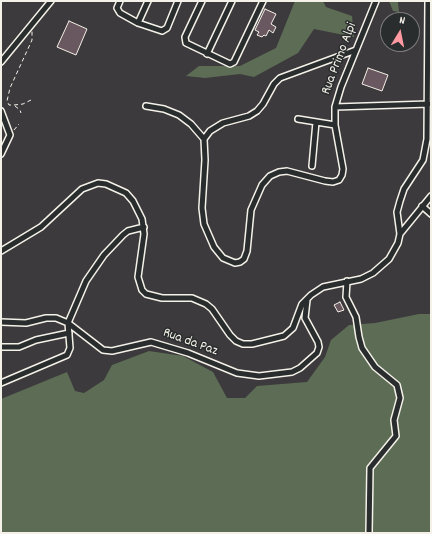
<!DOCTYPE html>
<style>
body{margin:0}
#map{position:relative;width:432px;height:534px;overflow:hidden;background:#3d3a3d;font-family:Dekko,sans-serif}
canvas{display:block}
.frame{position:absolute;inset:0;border:2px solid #f4f1e8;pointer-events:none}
.north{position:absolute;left:380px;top:12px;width:40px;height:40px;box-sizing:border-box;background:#2a2d2e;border:1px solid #7b7b78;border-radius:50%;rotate:10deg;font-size:11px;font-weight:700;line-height:16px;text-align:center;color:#f4f1e8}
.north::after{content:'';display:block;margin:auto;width:14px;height:18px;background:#ff9aa2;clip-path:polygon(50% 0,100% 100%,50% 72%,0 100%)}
</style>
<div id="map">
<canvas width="432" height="534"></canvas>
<div class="frame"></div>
<div class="north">N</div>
</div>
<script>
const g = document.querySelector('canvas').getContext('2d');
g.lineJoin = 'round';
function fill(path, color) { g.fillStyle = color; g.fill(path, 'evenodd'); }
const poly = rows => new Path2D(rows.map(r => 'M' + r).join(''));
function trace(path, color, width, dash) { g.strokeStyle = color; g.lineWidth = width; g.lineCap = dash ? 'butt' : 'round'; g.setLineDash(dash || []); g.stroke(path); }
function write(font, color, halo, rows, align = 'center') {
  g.font = font + ' Dekko,sans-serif'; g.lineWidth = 3; g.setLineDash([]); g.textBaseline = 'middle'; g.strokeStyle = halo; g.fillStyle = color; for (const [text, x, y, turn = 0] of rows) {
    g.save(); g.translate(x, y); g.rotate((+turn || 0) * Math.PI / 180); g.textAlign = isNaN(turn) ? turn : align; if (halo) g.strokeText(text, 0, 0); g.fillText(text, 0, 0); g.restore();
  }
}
fill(poly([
 [295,1,323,1,326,7,352,16,354,37,314,29,298,53,254,77,240,74,205,78,186,76,199,66,240,66,276,48],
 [389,1,400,1,398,2,399,12,393,11],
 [419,314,431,314,431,533,1,533,1,399,67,372,75,391,84,393,104,380,112,365,149,351,183,356,213,372,227,398,245,398,257,386,307,382,325,357,331,340,349,325,375,323]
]), '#5c6c55');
const building = poly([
 [265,9,276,14,271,24,276,27,273,33,269,30,266,36,264,35,262,37,257,35,259,32,255,30,265,9],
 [69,21,87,29,76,55,57,47,69,21],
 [368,68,388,75,382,91,362,84,368,68],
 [340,302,344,310,338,312,334,305,340,302]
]);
fill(building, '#6a5860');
trace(building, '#f4f1e8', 1);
const minor = poly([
 [120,1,117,8,120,13,138,23,162,31,167,28,178,1],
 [202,1,185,37,186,43,230,64,234,62,263,1],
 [138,23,148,1],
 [207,54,232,1],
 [1,62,51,1],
 [146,106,164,109,179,115,191,124,204,139,205,160,202,208,204,224,214,247,223,258,235,263,240,262,244,259,247,251,251,210,262,185,270,176,279,172,287,171,325,181,333,182,339,180,342,175,343,169,335,125,335,107,341,87,376,1],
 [335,107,429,104],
 [1,111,10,135,1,154],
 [298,119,335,125],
 [204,139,210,131,223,123,249,116,257,111,263,104,274,84,280,78,356,50],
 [312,166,316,122],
 [422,206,431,214],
 [400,234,431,196],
 [1,251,41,227,82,189,98,183,106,184,126,193,133,201,142,219,144,234,138,277,142,290,146,294,162,298,192,298,206,304,212,309,230,335,236,341,243,344,252,344,284,336,293,328,302,304,311,295,323,287,361,279,373,273,389,259,398,243,400,234,397,212,400,201,404,189,423,160,427,139,428,1],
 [347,281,346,297,356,317,359,337,362,348,375,367,397,385,400,398,394,420,396,436,370,468,369,533],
 [1,322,26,323,46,318,56,318,68,323,103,350,112,351,151,342,188,353,237,373,259,376,292,372,300,368,317,353,319,347,318,342,305,318,307,300],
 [1,347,19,347,36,340,69,333],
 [1,383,67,355,70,348,68,323,86,281,104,255,123,235,128,231,144,227]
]);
trace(minor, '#f4f1e8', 8);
trace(poly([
 [31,100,23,104,14,105,9,105,7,101,10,88,32,40,32,31],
 [15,106,20,110,21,113],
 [14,130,19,124]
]), '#f4f1e8', 1, [4, 3]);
trace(minor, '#2a2d2e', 5);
write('14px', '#f4f1e8', '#2a2d2e', [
 ["Rua Primo Alpi",340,59,-69],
 ["Rua da Paz",190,343,20]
]);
</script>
